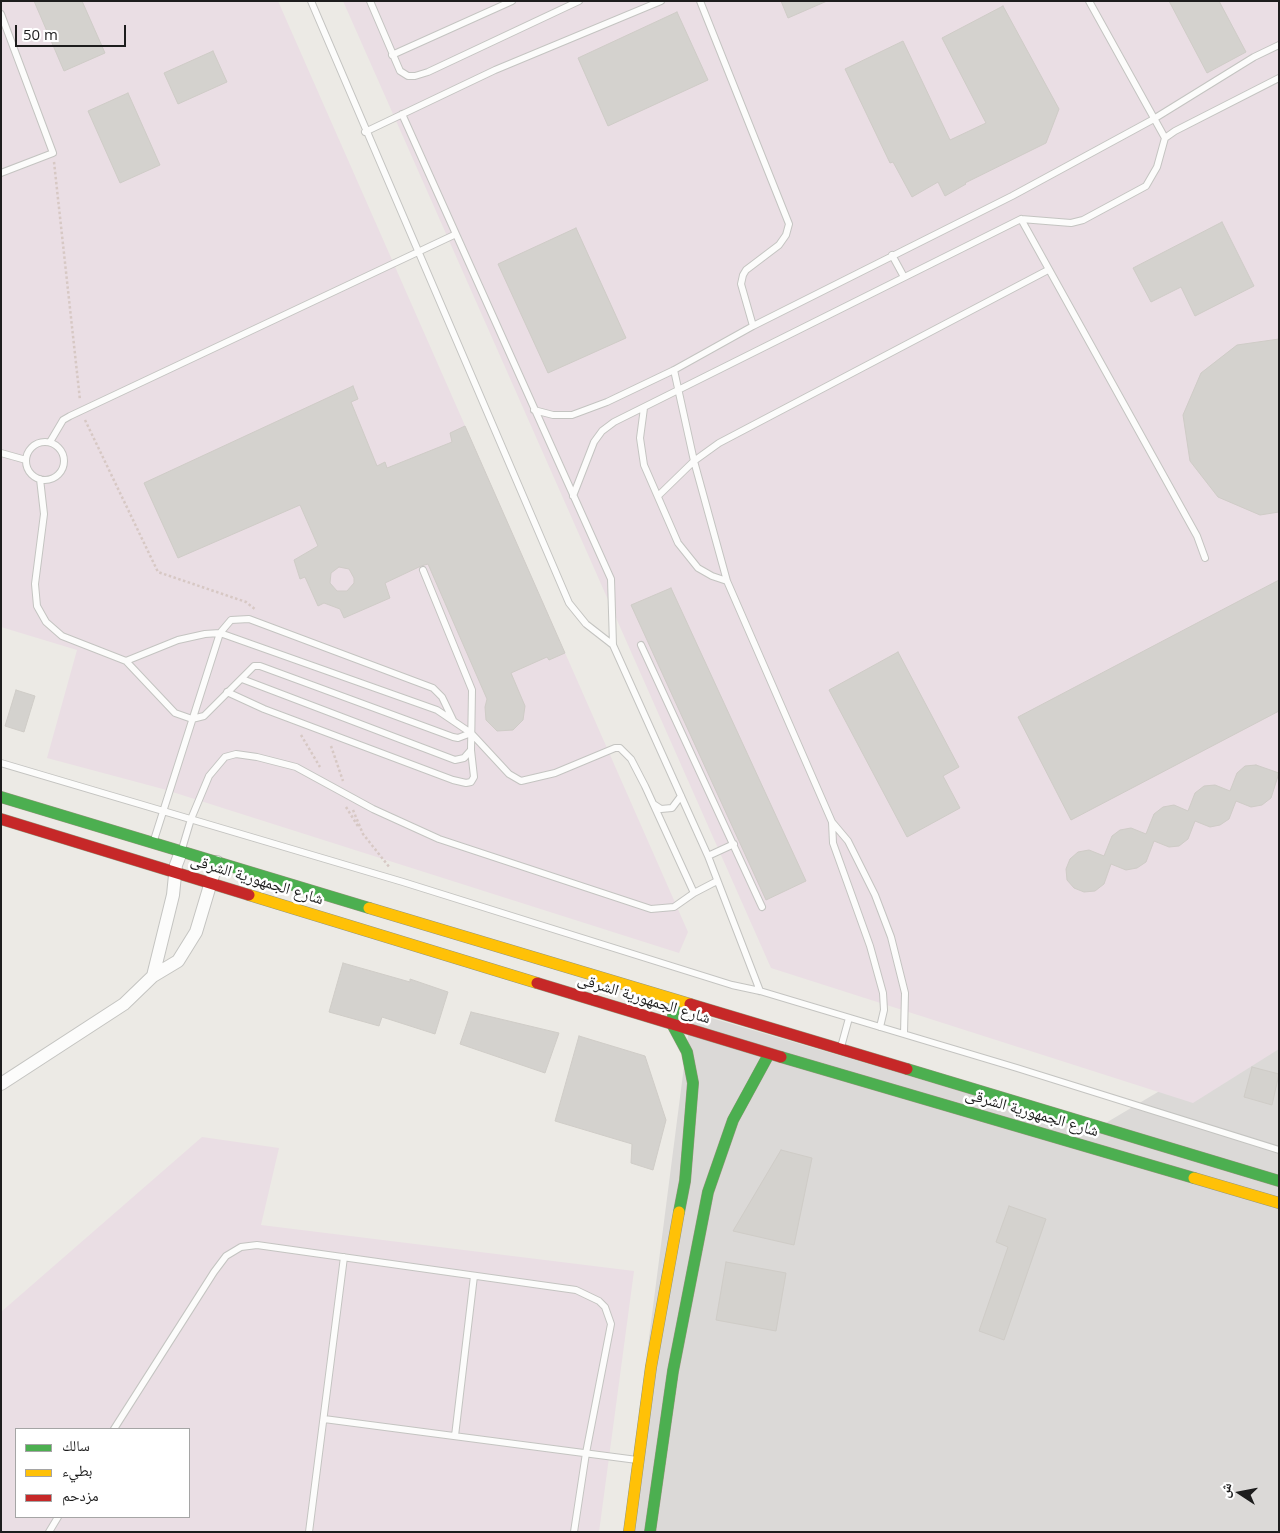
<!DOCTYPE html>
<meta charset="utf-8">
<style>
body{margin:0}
#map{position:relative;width:1280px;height:1533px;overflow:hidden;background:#eceae5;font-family:"Open Sans","Noto Naskh Arabic",sans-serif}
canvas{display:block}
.frame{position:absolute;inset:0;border:2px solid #1d1d1d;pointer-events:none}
.legend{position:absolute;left:15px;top:1428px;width:175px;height:90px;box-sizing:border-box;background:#fff;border:1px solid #a5a5a5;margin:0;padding:6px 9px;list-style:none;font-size:15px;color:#1d1d1d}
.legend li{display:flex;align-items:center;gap:10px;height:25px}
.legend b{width:25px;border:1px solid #a5a5a5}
.north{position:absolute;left:1215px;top:1468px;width:50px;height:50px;-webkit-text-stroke:4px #fff;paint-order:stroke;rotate:281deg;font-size:14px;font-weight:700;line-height:20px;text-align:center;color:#1d1d1d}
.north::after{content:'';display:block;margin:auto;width:18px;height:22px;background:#1d1d1d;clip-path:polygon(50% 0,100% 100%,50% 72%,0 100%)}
.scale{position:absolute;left:15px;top:25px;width:111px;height:22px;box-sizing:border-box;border:2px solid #1d1d1d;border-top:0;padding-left:6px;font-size:15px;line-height:18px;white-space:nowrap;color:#1d1d1d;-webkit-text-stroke:4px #fff;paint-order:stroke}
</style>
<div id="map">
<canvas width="1280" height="1533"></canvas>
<div class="frame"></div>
<ul class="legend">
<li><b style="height:6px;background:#4caf50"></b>سالك</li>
<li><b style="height:6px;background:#ffc107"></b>بطيء</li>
<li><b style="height:6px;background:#c62828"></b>مزدحم</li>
</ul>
<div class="north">ش</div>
<div class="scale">50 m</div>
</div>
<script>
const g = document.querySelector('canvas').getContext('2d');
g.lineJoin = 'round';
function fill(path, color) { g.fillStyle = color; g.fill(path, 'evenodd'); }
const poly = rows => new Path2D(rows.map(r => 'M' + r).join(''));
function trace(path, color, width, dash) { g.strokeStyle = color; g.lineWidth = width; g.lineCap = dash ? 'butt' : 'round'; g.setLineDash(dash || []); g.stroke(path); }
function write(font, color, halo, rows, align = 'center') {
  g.font = font + ' "Open Sans","Noto Naskh Arabic",sans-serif'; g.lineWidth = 5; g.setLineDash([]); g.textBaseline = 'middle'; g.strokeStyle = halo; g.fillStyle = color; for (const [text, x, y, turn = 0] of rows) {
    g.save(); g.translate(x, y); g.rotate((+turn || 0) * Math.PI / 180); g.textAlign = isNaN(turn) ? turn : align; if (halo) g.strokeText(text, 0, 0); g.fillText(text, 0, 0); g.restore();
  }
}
fill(poly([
 [691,1012,1094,1130,1279,1020,1279,1532,624,1532]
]), '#dbd9d7');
fill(poly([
 [1,1,278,1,688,932,679,953,163,789,47,758,77,650,1,627],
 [343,1,1279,1,1279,1049,1193,1103,771,968],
 [202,1137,279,1148,261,1225,634,1271,599,1532,1,1532,1,1312],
 [16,1429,189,1429,189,1517,16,1517]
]), '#eadee4');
const building = poly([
 [34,1,82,1,105,53,64,71,34,1],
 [781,1,827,1,788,18,781,1],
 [1169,1,1219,1,1246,52,1207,73,1169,1],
 [1003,6,1059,109,1046,143,965,183,966,184,945,196,938,182,912,197,893,162,890,163,845,69,903,41,950,140,986,123,942,38,1003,6],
 [677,12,708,80,608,126,578,58,677,12],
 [213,51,227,82,178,104,164,73,213,51],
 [128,93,160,165,120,183,88,111,128,93],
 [1222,222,1254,286,1195,316,1181,287,1151,302,1133,268,1222,222],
 [576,228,626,338,548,373,498,264,576,228],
 [1279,339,1279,512,1260,515,1218,497,1190,461,1183,415,1201,373,1237,345,1279,339],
 [353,386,358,399,351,402,377,466,385,462,387,468,452,442,450,433,465,426,565,653,549,660,547,657,511,673,525,706,523,720,513,730,497,731,486,720,485,707,487,699,428,564,421,566,385,583,390,598,344,618,340,609,324,603,318,606,305,577,300,579,294,560,318,546,300,505,178,558,144,483,353,386],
 [339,567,349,569,354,578,354,583,347,591,337,591,330,583,331,573,339,567],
 [1279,580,1279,711,1071,820,1018,717,1279,580],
 [671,588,806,881,766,900,631,605,671,588],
 [898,652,959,767,943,776,960,808,907,837,829,690,898,652],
 [16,690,35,696,24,732,5,726,16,690],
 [1256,765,1279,773,1271,798,1262,805,1251,807,1236,801,1229,819,1220,825,1210,827,1195,821,1188,839,1179,846,1169,847,1154,841,1146,862,1137,868,1126,870,1111,864,1104,884,1095,891,1084,892,1074,888,1067,880,1066,869,1070,859,1078,852,1089,850,1104,856,1112,836,1120,830,1131,828,1146,834,1154,814,1163,807,1174,805,1188,811,1195,793,1204,786,1215,785,1230,791,1237,773,1245,766,1256,765],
 [343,963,410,982,410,979,448,992,435,1034,382,1017,379,1026,329,1012,343,963],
 [471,1012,559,1033,545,1073,460,1044,471,1012],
 [579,1036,645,1056,666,1120,653,1170,631,1163,632,1144,555,1121,579,1036],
 [1252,1067,1279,1074,1272,1105,1244,1097,1252,1067],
 [781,1150,812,1158,794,1245,733,1231,781,1150],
 [1009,1206,1046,1219,1004,1340,979,1331,1008,1247,996,1242,1009,1206],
 [726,1262,786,1273,776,1331,716,1320,726,1262]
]);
fill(building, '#d4d2ce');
trace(building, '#cfccc7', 1);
const lane = poly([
 [311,1,569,603,586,624,613,645],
 [370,1,400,71,408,76,415,76,428,72,579,1],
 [700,1,789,224,786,235,779,245,746,270,743,275,741,284,753,326],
 [1089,1,1165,138],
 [1,14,53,153,1,173],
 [392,55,512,1],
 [402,114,611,579,613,645,708,856,760,991],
 [365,132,495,70,661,1],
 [1021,219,1197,536,1205,558],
 [892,255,904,277],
 [674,370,694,461,727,581,832,822,848,841,875,895,891,937,905,993,904,1034],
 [644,408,640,438,644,465,678,543,698,568,712,576,727,581],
 [534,410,553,415,572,415,607,402,674,370,753,326,1012,196,1152,120,1254,57,1279,45],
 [50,442,63,420,70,416,454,235],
 '26 461a19 19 0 1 1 38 0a19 19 0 1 1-38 0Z',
 [1,453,26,460],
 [40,479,44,514,35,584,37,606,46,622,62,636,126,661,175,713,192,719,204,716,254,666,260,666,453,737,458,738,471,733],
 [573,496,594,442,602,431,614,422,1021,219,1071,223,1083,220,1146,186,1157,167,1165,138,1175,131,1279,78],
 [658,496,694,461,719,443,1048,270],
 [641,645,762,907],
 [126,661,178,640,205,634,220,633,437,710,471,733,509,774,521,781,555,773,615,748,620,748,631,759,645,786,694,893],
 [242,679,455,760,464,758,471,750,472,690,423,570],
 [227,692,264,709,453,780,466,783,471,782,474,777,471,750],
 [1,763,403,882,732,985,760,991,1017,1068,1279,1150],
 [655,805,661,809,672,808,681,796],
 [832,822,833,843,870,946,883,993,884,1010,880,1027],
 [154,840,220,633,231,620,249,619,433,688,442,697,453,720],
 [182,849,191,819,209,776,225,757,236,754,257,757,296,767,373,809,439,839,651,909,674,907,694,893,717,881],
 [708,856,734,844],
 [841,1047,849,1018],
 [324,1419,637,1460],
 [114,1429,214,1272,226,1256,241,1247,257,1245,576,1290,599,1301,605,1307,611,1324,586,1453,574,1532],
 [455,1436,474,1276],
 [49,1532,58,1517],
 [309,1532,344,1257]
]);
const street = poly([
 [153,976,173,895,176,865,181,852],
 [1,1084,124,1004,153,976,178,961,196,932,217,862]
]);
const fast = poly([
 [1,797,369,908],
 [675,1000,672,1024,687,1052,693,1083,685,1181,679,1212],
 [781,1057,1194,1178],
 [907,1069,1279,1181],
 [650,1532,673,1371,708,1192,733,1120,769,1054]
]);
const slow = poly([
 [249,895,537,983],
 [369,908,690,1004],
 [1194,1178,1279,1203],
 [629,1532,651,1367,679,1212]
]);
const jam = poly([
 [1,819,249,895],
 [537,983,781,1057],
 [690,1004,907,1069]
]);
trace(lane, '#c4c4c1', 8);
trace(street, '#c4c4c1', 14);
trace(fast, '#94967c', 12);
trace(slow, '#94967c', 12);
trace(jam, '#94967c', 12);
trace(poly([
 [54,162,80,400],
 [85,420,158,572,246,602,256,610],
 [301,735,320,767],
 [331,746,343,781],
 [346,807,359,828],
 [353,810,363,834,390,868]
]), '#d7c8c4', 2.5, [2.5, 2.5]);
trace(lane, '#fcfcfb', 6);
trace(street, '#fcfcfb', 12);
trace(fast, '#4caf50', 11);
trace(slow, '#ffc107', 11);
trace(jam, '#c62828', 11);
write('16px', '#1d1d1d', '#fff', [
 ["شارع الجمهورية الشرقى",257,880,17],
 ["شارع الجمهورية الشرقى",644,999,17],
 ["شارع الجمهورية الشرقى",1032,1113,16]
]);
</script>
